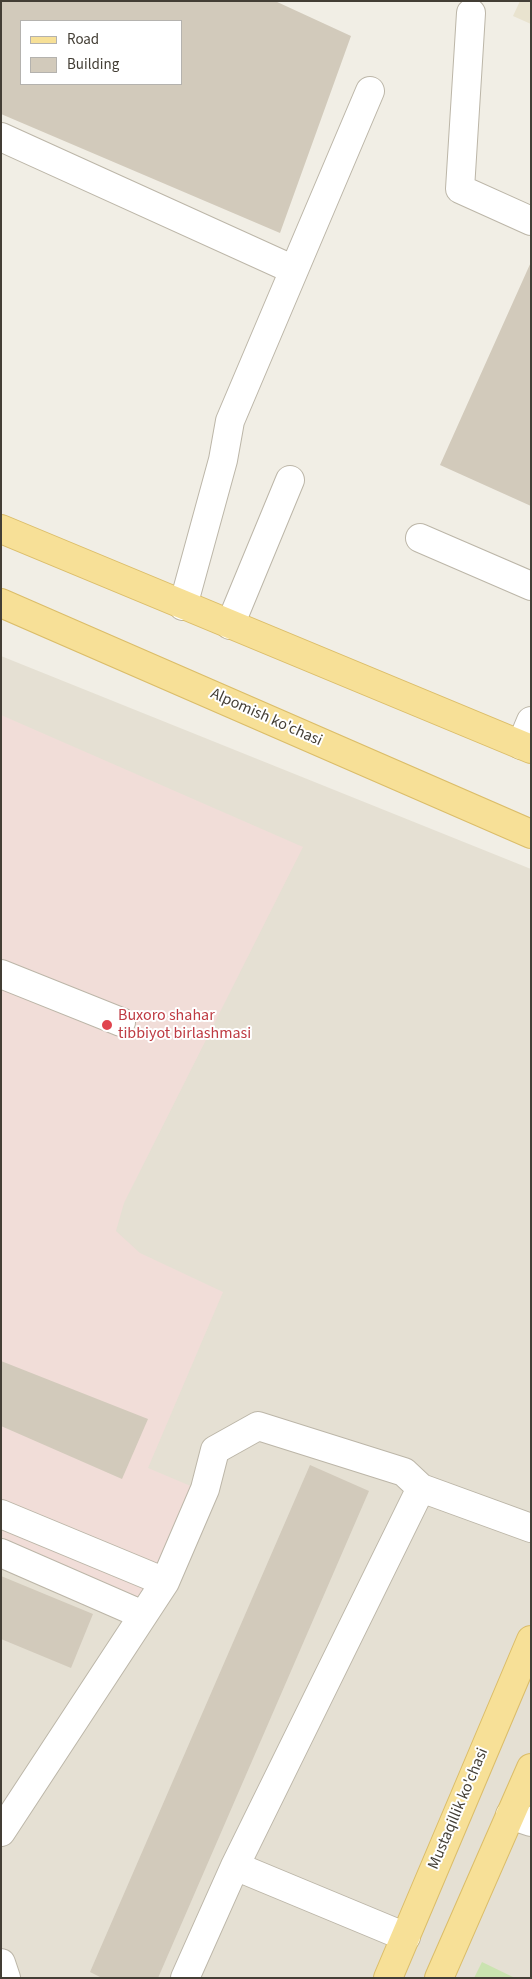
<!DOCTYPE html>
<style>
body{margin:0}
#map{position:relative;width:532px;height:1979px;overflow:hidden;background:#f1eee5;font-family:"Source Sans 3",sans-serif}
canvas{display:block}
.frame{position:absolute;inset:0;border:2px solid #433e35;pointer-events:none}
.legend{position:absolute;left:20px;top:20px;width:162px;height:65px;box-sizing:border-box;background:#fff;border:1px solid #b4b2ae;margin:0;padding:6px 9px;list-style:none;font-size:15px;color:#433e35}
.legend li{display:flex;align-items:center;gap:10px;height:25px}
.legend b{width:25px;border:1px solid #b4b2ae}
</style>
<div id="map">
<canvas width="532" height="1979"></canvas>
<div class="frame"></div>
<ul class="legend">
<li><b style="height:6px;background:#f7e097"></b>Road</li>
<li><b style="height:14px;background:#d2cabb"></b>Building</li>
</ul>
</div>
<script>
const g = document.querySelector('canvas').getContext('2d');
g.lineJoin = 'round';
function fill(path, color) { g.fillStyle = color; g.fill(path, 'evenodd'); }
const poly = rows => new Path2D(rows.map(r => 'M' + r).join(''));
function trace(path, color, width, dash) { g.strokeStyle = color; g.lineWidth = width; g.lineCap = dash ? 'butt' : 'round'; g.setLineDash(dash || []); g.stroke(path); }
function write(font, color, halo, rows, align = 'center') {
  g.font = font + ' "Source Sans 3",sans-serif'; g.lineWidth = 4; g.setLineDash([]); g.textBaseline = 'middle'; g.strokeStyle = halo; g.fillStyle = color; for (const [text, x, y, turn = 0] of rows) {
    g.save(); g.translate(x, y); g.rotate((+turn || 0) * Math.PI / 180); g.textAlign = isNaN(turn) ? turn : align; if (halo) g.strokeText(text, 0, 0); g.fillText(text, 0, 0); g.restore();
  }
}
fill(poly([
 [1,656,531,869,531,1978,1,1978]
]), '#e5e0d3');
fill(poly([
 [520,1,531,1,531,24,513,16]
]), '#e9e3cf');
fill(poly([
 [1,715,303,847,124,1203,116,1231,140,1253,223,1292,148,1468,193,1487,146,1600,1,1540]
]), '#f1ddd8');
fill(poly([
 [482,1962,515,1978,474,1978]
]), '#cae3b0');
fill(poly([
 [1,1,275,1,351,36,280,233,1,114],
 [21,21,181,21,181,84,21,84],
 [531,262,531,506,440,465],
 [1,1361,148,1419,122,1479,1,1426],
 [310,1465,369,1491,158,1978,102,1978,90,1972],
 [1,1576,93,1614,71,1668,1,1639]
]), '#d2cabb');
const minor = poly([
 [471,13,460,189,531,221],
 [1,137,294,270],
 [420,538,531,586],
 [183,606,223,460,230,421,370,91],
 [230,625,290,480],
 [521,745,531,721],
 [1,974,121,1022],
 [1,1514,165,1582],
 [1,1553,143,1615],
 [510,1815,531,1822],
 [1,1832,165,1582,205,1489,215,1450,258,1426,404,1472,421,1488,531,1528],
 [235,1866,406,1937],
 [1,1963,6,1978],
 [185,1978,235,1866,421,1488]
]);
const major = poly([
 [1,529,531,749],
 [1,603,531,834],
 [388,1978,531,1640],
 [439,1978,531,1768]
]);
trace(minor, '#bcb6a8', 30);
trace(major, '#dbbd69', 30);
trace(minor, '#fff', 28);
trace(major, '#f7e097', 28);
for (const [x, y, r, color] of [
 [107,1025,6,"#e0444e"]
]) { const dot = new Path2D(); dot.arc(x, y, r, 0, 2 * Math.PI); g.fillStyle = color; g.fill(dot); trace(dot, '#fff', 2); }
write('16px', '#433e35', '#fff', [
 ["Alpomish ko'chasi",266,718,24],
 ["Mustaqillik ko'chasi",459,1809,-67]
]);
write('16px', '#be3a42', '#fff', [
 ["Buxoro shahar",118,1016],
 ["tibbiyot birlashmasi",118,1034]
], 'left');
</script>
